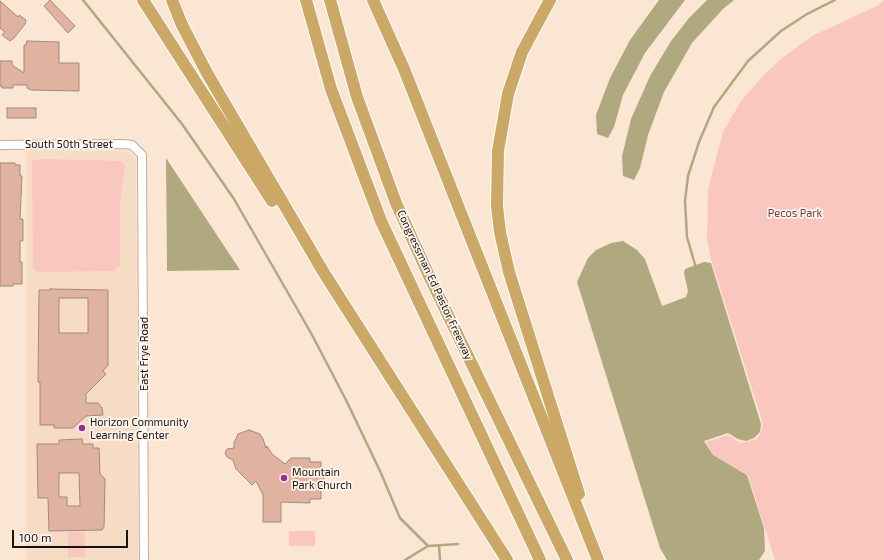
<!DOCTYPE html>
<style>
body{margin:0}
#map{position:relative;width:884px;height:560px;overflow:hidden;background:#fbe6d4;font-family:"Exo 2",sans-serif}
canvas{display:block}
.scale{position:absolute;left:12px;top:530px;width:116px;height:18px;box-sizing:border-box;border:2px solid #19120c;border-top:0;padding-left:5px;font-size:12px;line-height:14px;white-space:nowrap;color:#19120c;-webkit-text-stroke:3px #fef6ee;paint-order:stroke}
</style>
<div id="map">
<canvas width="884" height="560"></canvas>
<div class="scale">100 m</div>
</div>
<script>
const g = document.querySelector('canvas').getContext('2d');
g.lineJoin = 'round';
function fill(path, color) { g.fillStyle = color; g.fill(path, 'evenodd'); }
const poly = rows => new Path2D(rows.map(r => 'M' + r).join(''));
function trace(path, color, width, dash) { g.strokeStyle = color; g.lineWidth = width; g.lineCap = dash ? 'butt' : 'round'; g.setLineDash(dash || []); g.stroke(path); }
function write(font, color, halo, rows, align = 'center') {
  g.font = font + ' "Exo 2",sans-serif'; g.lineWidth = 3.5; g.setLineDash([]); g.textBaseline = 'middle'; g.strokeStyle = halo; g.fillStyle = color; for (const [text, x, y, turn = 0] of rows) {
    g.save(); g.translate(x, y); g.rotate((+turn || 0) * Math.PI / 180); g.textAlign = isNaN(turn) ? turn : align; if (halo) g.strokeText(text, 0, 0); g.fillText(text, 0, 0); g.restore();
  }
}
fill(poly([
 [26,151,128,151,136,159,138,560,26,560]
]), '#f6dcc4');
fill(poly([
 [884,0,884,560,775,560,748,475,713,455,706,442,728,435,740,443,757,439,761,432,763,424,711,259,707,238,708,189,723,132,741,101,764,75,781,59,812,36,879,5],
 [44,159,121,161,125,166,120,204,120,265,114,271,38,272,33,268,32,160],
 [289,531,315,531,315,546,289,546],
 [68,532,85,532,85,557,68,557]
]), '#f9c7c0');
fill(poly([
 [659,0,685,0,645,53,623,95,614,127,608,138,597,134,596,115,610,78,630,40],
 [707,0,734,0,723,9,692,43,664,92,648,135,640,168,634,180,623,176,622,156,631,119,650,76,671,41,689,18],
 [166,158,240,270,167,271],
 [623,241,637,250,645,259,662,306,686,297,688,291,684,273,685,269,704,262,711,263,761,424,760,432,754,438,746,441,738,439,728,433,704,441,713,455,747,475,764,528,765,551,759,560,667,560,660,548,577,282,588,258,596,250,611,243]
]), '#b0a97f');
trace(poly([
 [83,0,182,124,234,199,311,333,346,400,380,471,400,518,428,546,458,544],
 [696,268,687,237,685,201,688,176,699,142,714,107,748,61,781,31,807,14,835,0],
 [439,545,440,560],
 [405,560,428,546]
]), '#b0a97f', 2.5);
const building = poly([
 [50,0,75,26,68,33,44,6,50,0],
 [0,1,18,17,19,15,26,20,25,24,14,38,10,41,2,35,5,32,0,28,0,1],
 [27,41,59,42,59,63,79,63,79,91,31,90,27,88,27,85,13,85,13,88,2,88,2,86,0,86,0,61,12,61,12,65,24,73,24,45,26,45,27,41],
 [7,108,36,108,36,118,7,118,7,108],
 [0,163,15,163,15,165,20,165,20,176,22,176,20,219,23,219,23,241,20,241,20,262,22,262,22,284,13,284,13,286,0,286,0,163],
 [50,289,108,290,108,365,103,371,106,374,86,394,86,403,98,403,102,408,103,415,86,416,73,428,54,428,54,425,40,425,40,382,38,382,39,290,50,290,50,289],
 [59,298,88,298,88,333,59,333,59,298],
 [249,430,260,434,263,439,266,448,267,446,272,454,285,464,291,458,310,458,310,462,321,462,321,473,324,473,324,487,321,487,321,499,310,499,310,503,281,502,281,522,263,522,263,495,256,481,252,485,236,469,233,460,227,457,225,453,227,449,234,448,234,443,238,434,249,430],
 [82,439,83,444,93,444,93,448,99,448,100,474,105,479,104,527,102,530,49,531,48,498,38,498,37,444,59,444,59,440,82,439],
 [59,473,79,473,80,506,67,506,67,497,59,497,59,473]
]);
fill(building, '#e0b3a0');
trace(building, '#a1897e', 1);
const minor = poly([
 [0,145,124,144,132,145,142,155,144,560]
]);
const highway = poly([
 [143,0,272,201],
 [172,0,182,25,207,73,324,273,507,560],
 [306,0,331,89,381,221,540,560],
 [330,0,357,97,396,203,431,280,567,560],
 [373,0,404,69,598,560],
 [550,0,522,52,508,94,498,151,497,206,500,232,509,272,579,494]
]);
trace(minor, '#c1ad9c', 10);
trace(highway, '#fff', 14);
trace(minor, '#fff', 8);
trace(highway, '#cca866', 12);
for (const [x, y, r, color] of [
 [82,428,4,"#9a2e8f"],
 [284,478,4,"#9a2e8f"]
]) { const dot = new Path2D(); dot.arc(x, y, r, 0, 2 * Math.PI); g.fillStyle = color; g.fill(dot); trace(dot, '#fef6ee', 1.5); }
write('11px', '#19120c', '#fef6ee', [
 ["South 50th Street",69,144],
 ["Congressman Ed Pastor Freeway",435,285,65],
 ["East Frye Road",144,354,-90]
]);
write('11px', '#773933', '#fef6ee', [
 ["Pecos Park",795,213]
]);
write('11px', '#19120c', '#fef6ee', [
 ["Horizon Community",90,422],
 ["Learning Center",90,435],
 ["Mountain",292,472],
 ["Park Church",292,485]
], 'left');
</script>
